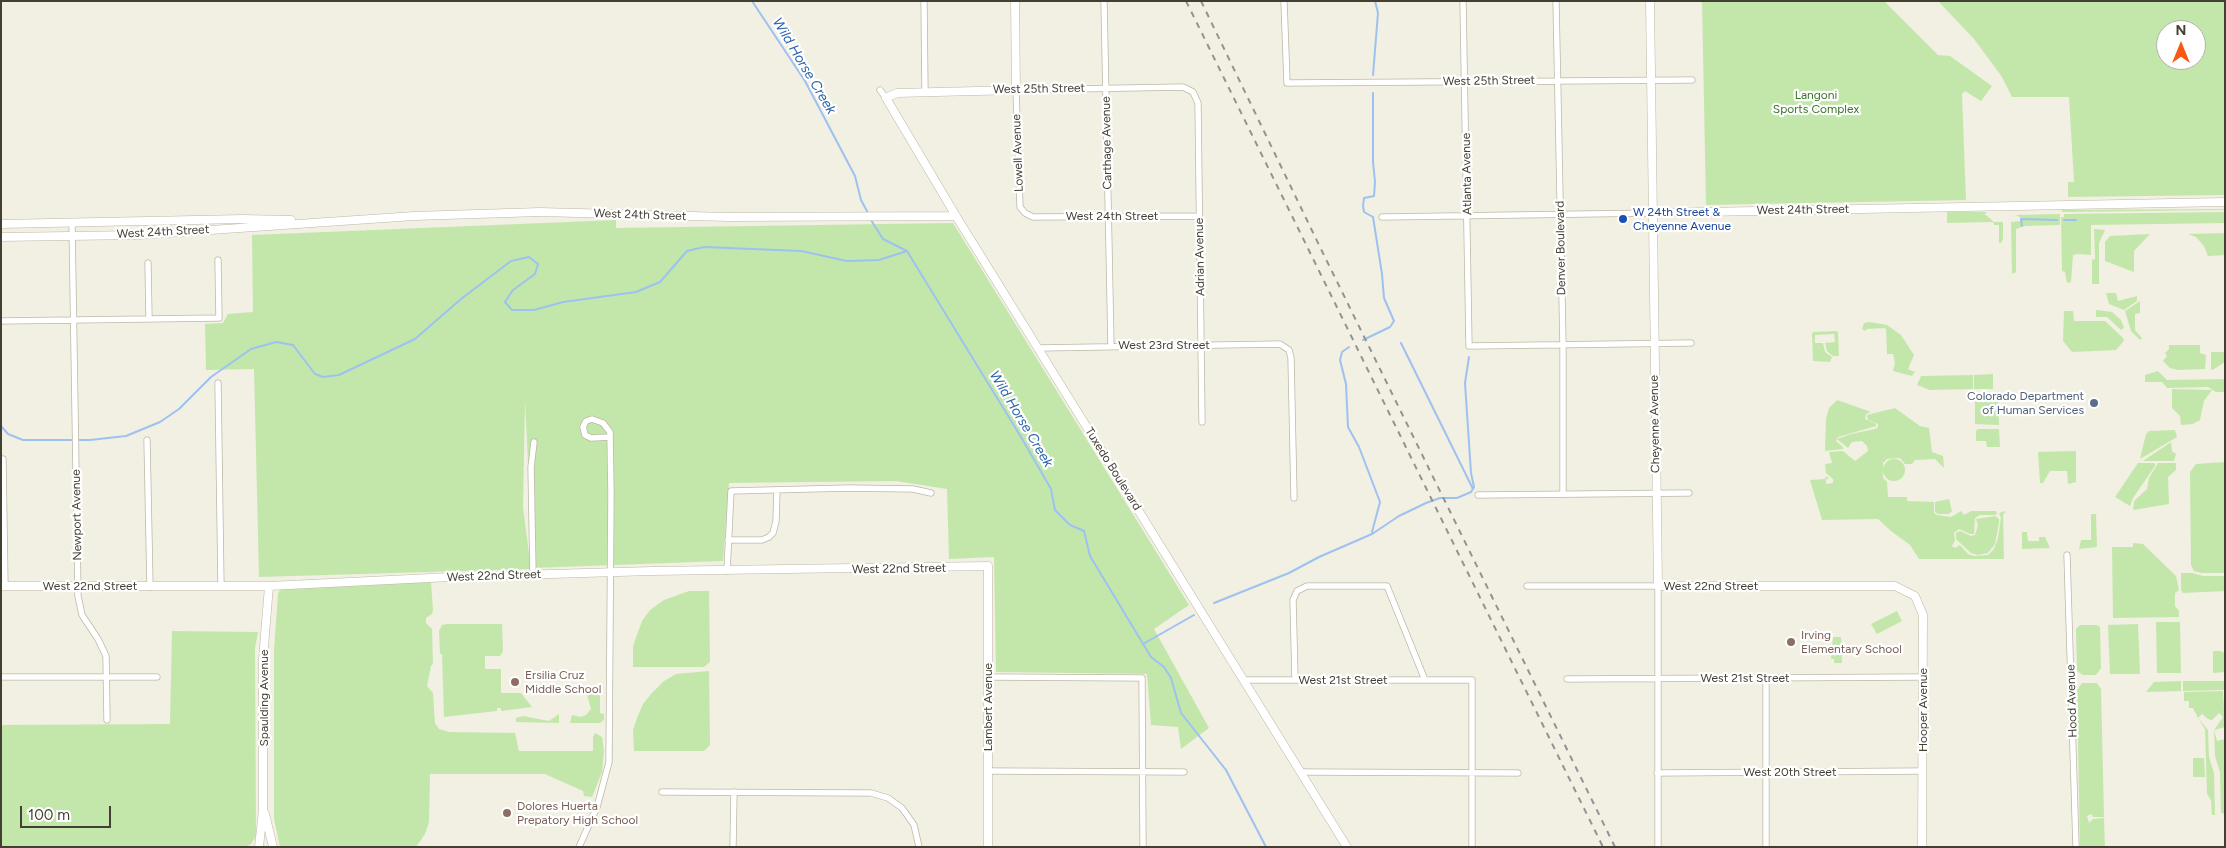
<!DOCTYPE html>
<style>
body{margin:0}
#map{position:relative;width:2226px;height:848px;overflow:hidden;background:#f2efe3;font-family:Figtree,sans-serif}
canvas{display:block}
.frame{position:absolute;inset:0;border:2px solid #433f33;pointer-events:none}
.north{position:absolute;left:2156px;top:20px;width:50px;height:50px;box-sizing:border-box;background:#fff;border:1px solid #b4b2ad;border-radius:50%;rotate:0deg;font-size:14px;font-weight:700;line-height:20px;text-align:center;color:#433f33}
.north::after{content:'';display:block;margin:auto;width:18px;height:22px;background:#fa5712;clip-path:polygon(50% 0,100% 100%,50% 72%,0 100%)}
.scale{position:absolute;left:20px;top:806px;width:91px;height:22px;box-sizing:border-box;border:2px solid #433f33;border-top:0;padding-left:6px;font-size:15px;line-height:18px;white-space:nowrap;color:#433f33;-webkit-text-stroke:4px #fff;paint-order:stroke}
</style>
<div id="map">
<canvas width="2226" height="848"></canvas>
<div class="frame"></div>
<div class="north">N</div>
<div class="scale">100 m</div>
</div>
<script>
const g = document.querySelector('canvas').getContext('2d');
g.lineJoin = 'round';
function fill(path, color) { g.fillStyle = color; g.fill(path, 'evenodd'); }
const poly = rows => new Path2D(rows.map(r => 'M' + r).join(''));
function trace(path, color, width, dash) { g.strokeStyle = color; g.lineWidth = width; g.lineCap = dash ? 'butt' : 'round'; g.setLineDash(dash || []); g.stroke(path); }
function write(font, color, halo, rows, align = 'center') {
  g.font = font + ' Figtree,sans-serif'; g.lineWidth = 4.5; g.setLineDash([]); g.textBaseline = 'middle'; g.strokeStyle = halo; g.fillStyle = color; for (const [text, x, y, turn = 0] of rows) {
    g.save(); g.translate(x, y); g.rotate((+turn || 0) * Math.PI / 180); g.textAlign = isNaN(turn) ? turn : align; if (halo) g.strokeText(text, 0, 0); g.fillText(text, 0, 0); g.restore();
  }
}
fill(poly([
 [1702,1,1884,1,1938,55,1950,56,1992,86,1981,101,1965,91,1962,94,1966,200,1706,205],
 [1938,1,2225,1,2225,195,2068,197,2068,182,2074,182,2069,97,2012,97,2002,77,1974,39],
 [2166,30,2196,30,2196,60,2166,60],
 [2225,209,2225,210,2062,212,2062,210],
 [1947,212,1986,212,1986,214,1982,215,1986,215,1994,222,2003,222,2003,239,2001,243,1999,243,1999,225,1994,225,1993,222,1947,223],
 [2225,212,2225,223,2091,225,2091,255,2078,254,2073,255,2071,282,2067,283,2065,272,2062,271,2061,217,2064,217,2064,214],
 [2060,214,2060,225,2024,226,2016,229,2016,272,2012,274,2011,222,2021,221,2021,218,2016,215],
 [616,220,616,228,953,223,1189,605,1154,629,1209,728,1181,749,1178,727,1151,725,1147,674,996,672,994,557,949,559,947,489,896,481,729,483,723,561,533,568,525,401,523,507,531,569,259,577,254,369,206,370,205,324,223,323,228,314,253,312,252,235],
 [2094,229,2105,230,2099,243,2099,284,2092,284,2092,260,2095,259],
 [2225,233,2225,255,2208,256,2204,246,2196,237,2188,234],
 [2150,234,2134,251,2134,272,2105,261,2105,242,2110,236],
 [2106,293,2116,293,2118,301,2137,296,2137,301,2124,310,2109,304],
 [2140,301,2140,313,2135,314,2135,330,2142,338,2140,340,2131,331,2125,311],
 [2096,310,2112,312,2121,320,2124,328,2121,330,2107,317,2096,317],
 [2064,311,2073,311,2074,321,2105,321,2124,339,2123,342,2116,350,2072,352,2063,341],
 [1869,322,1887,325,1901,335,1914,355,1908,369,1915,372,1912,376,1893,371,1895,363,1893,354,1887,354,1886,329,1884,328,1867,329,1865,331,1862,329,1864,323],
 [1836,331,1838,332,1839,356,1833,356,1827,351,1825,343,1835,342,1834,334,1815,335,1815,343,1823,343,1825,352,1832,357,1830,362,1813,361,1812,334,1813,332],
 [2169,345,2200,345,2200,353,2206,355,2205,369,2178,370,2170,368,2163,361,2167,356,2165,353,2169,349],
 [2211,352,2225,352,2225,362,2214,369,2211,370],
 [2158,371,2167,380,2225,379,2225,392,2216,392,2208,387,2167,388,2162,382,2145,382,2145,375],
 [1993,374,1993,389,1974,389,1974,375],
 [1973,375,1973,389,1930,390,1917,385,1921,376],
 [2172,389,2212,390,2204,401,2200,420,2193,424,2181,425,2180,416,2172,408],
 [1975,397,1998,397,1999,425,1975,424],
 [1837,400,1871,412,1866,414,1865,419,1876,424,1876,426,1838,437,1836,441,1843,447,1843,449,1825,451,1826,419,1829,408],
 [1895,408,1920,426,1929,428,1932,452,1943,456,1944,468,1935,459,1915,460,1912,464,1905,464,1900,458,1887,459,1883,463,1883,478,1887,482,1888,497,1907,497,1907,501,1934,502,1934,513,1937,515,1951,517,1961,511,1964,515,1971,511,1996,511,1997,514,1995,515,1980,515,1975,518,1974,534,1970,534,1959,529,1954,533,1955,540,1952,546,1955,548,1960,545,1968,554,1974,556,1988,555,1994,549,1998,538,2001,518,1999,513,2006,511,2003,515,2004,559,1919,559,1910,545,1891,531,1878,519,1822,520,1810,480,1825,479,1826,476,1829,479,1826,479,1826,484,1833,483,1833,479,1826,473,1825,464,1832,463,1829,452,1843,451,1855,461,1868,451,1867,446,1862,441,1852,442,1848,448,1837,439,1851,434,1875,429,1878,427,1878,424,1868,420,1867,415],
 [1978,429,1999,429,2000,447,1987,447,1986,441,1976,441,1976,431],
 [2175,430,2177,437,2140,459,2146,434,2149,431],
 [2171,442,2172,451,2176,454,2174,461,2143,461],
 [2076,451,2076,482,2068,484,2067,471,2050,471,2043,483,2040,483,2038,452],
 '1883 470a11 11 0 1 1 22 0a11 11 0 1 1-22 0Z',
 [2225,462,2225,573,2201,573,2194,571,2191,565,2190,472,2196,464],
 [2138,463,2155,463,2155,466,2133,498,2130,506,2115,497],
 [2158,463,2176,463,2176,470,2168,477,2169,504,2133,510,2134,501,2147,489,2149,478],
 [1949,499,1952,511,1949,514,1938,514,1935,512,1935,502],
 [2091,514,2096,514,2097,547,2079,549,2081,540,2091,540],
 [1995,516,1999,519,1999,523,1995,544,1988,553,1978,555,1971,553,1956,539,1956,533,1960,531,1971,536,1975,535,1978,525,1976,519],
 [2022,532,2027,532,2028,541,2039,541,2039,537,2045,537,2050,548,2022,549],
 [2133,543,2143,544,2176,576,2179,590,2175,593,2175,606,2179,611,2179,617,2113,618,2112,547,2133,547],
 [2181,573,2192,573,2203,576,2225,576,2225,591,2183,593,2181,590],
 [431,582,433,610,432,614,426,618,426,623,432,629,433,664,431,666,427,686,433,693,435,723,439,729,449,732,515,733,519,751,593,751,593,737,595,733,602,737,604,751,602,772,592,797,584,796,583,791,545,774,430,774,429,822,425,834,416,847,280,847,274,819,274,650,278,594,281,587],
 [689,591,709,591,710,662,704,667,633,667,633,646,642,621,650,610,664,600],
 [1897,611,1902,621,1877,634,1871,624],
 [2156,622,2180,622,2181,673,2157,673],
 [447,624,502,624,503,651,500,656,485,656,485,669,501,669,501,693,521,693,532,707,501,711,501,708,497,708,497,711,444,717,442,654,440,654,439,631,442,625],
 [2138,624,2140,674,2110,674,2108,625],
 [2080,625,2097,625,2100,627,2101,668,2096,675,2083,675,2077,671,2076,629],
 [172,631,258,632,255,648,256,836,251,844,245,847,1,847,1,725,170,724],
 [1833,637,1841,637,1842,663,1834,663,1834,659,1831,659],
 [2213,651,2221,651,2225,653,2225,672,2213,673],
 [709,671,710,745,704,751,634,751,633,730,637,718,643,704,651,694,664,681,676,674],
 [2181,681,2181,691,2146,692,2154,682],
 [2183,681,2225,681,2225,692,2224,690,2183,691],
 [2082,683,2097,683,2101,689,2104,817,2093,817,2091,814,2087,816,2089,823,2093,819,2104,818,2105,847,2080,847,2077,690],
 [585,687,600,688,600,713,604,714,604,720,600,723,570,723,572,715,580,717,586,715,591,709],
 [2223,691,2225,727,2214,730,2217,741,2225,739,2225,814,2221,813,2220,772,2215,756,2214,730,2223,717,2219,713,2212,720,2208,719,2202,714,2198,718,2208,730,2209,757,2214,773,2215,815,2212,815,2211,800,2207,794,2205,729,2198,718,2193,708,2189,708,2189,701,2184,701,2184,692],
 [559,714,559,723,516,722,516,718,523,716,549,721],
 [2193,758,2204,758,2205,777,2193,777]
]), '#c3e7ab');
trace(poly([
 [752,1,805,81,855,176,861,200,868,213],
 [1373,75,1378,13,1375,1],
 [871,220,883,239,907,251,1021,437,1051,489,1055,510,1070,525,1084,531,1090,556,1151,657,1164,667,1171,678,1181,713,1226,770,1266,847],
 [2064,220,2076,220],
 [2022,226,2021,219,2057,220],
 [1363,340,1390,327,1394,321,1384,298,1382,274,1373,217,1364,212,1363,206,1364,198,1374,196,1375,182,1373,162,1373,93],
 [1401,343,1473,489],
 [1349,347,1342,352,1340,360,1346,384,1348,427,1359,447,1380,502,1372,532],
 [1,426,8,434,23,440,90,440,126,436,160,422,179,409,211,377,251,349,276,342,293,345,315,374,323,377,339,375,415,339,461,299,511,261,529,257,538,264,535,274,513,290,505,302,512,310,534,310,563,302,636,292,660,282,687,251,704,247,801,251,847,261,879,260,907,251],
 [1214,603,1289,573,1319,557,1372,534,1399,516,1426,503,1440,498,1457,498,1471,492,1474,487,1471,473,1465,383,1469,357],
 [1143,644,1194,615]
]), '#9ec2f0', 2);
const minor = poly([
 [924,1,925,92],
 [1104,1,1111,346],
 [1284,1,1287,83,1692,80],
 [1463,1,1469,346,1691,343],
 [1556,1,1563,345,1563,494],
 [880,90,886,98],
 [1199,216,1033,217,1025,213,1020,207,1016,90,1183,87,1193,92,1198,103,1202,422],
 [1382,217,1652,213],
 [72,223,78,596,82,615,98,639,106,656,107,720],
 [148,263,149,319],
 [1,321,219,318,218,260],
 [1038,348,1280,344,1289,350,1291,358,1294,498],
 [218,383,221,586],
 [147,440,150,587],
 [3,459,5,586],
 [1478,495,1689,493],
 [728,540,762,540,769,537,773,533,776,521,777,490],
 [2067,555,2076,847],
 [727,571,731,491,849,488,913,489,931,493],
 [533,575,531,467,534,442],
 [1527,586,1658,586,1658,847],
 [1,677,157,677],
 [988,677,1142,678,1143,847],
 [1766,678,1766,847],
 [1295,679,1293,600,1297,591,1307,586,1387,586,1425,680],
 [1567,679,1923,677],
 [1244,680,1472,680,1472,847],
 [988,771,1184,772],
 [1302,772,1518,773],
 [1657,773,1923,771],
 [662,792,871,793,888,798,902,808,914,825,919,847],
 [579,847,597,807,609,762,611,493,610,432,603,423,592,419,586,421,583,427,585,435,591,438,610,437],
 [733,847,734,792]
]);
const tertiary = poly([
 [1015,1,1016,90,897,93,886,98,956,216,1347,847],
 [1650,1,1658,586,1895,586,1915,596,1923,615,1922,847],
 [1652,213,2225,202],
 [1,224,243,219,291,220],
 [1,237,138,235,414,216,540,212,729,217,956,216],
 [1,586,269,586,450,577,652,571,988,566,988,847],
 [265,814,273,847],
 [259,847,263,810,263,659,269,586]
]);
trace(minor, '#bdb8a6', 7);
trace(tertiary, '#bdb8a6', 9);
trace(minor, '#fff', 5.5);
trace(tertiary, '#fff', 8);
trace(poly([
 [1186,1,1603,847],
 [1201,1,1319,245,1615,847]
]), '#939393', 2, [6, 6]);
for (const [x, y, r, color] of [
 [1623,219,5,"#1a4fb4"],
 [2094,403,5,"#5c6f8a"],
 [1791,642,5,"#8d6e63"],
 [515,682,5,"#8d6e63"],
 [507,813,5,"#8d6e63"]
]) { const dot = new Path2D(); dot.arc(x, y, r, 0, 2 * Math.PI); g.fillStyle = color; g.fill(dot); trace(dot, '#fff', 2); }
write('12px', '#433f33', '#fff', [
 ["West 25th Street",1489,81,-1],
 ["West 25th Street",1039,89,-1],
 ["Carthage Avenue",1107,143,-91],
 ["Lowell Avenue",1018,153,-92],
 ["Atlanta Avenue",1467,174,-91],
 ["West 24th Street",1803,210,-1],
 ["West 24th Street",640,215,2],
 ["West 24th Street",1112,216],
 ["West 24th Street",163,232,-3],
 ["Denver Boulevard",1561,248,-91],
 ["Adrian Avenue",1200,257,-91],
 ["West 23rd Street",1164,345],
 ["Cheyenne Avenue",1655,424,-91],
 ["Tuxedo Boulevard",1113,469,58],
 ["Newport Avenue",77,515,-91],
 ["West 22nd Street",899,569,-1],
 ["West 22nd Street",494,576,-2],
 ["West 22nd Street",90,586],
 ["West 22nd Street",1711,586],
 ["West 21st Street",1745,678],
 ["West 21st Street",1343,680],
 ["Spaulding Avenue",264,698,-90],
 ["Hood Avenue",2072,701,-92],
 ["Lambert Avenue",988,707,-90],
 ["Hooper Avenue",1923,710,-90],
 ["West 20th Street",1790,772]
]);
write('12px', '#397427', '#fff', [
 ["Langoni",1816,95],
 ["Sports Complex",1816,109]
]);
write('12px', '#164399', '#fff', [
 ["W 24th Street &",1633,212],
 ["Cheyenne Avenue",1633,226]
], 'left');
write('12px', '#4e5e75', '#fff', [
 ["Colorado Department",2084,396],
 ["of Human Services",2084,410]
], 'right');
write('12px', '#785e54', '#fff', [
 ["Irving",1801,635],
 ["Elementary School",1801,649],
 ["Ersilia Cruz",525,675],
 ["Middle School",525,689],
 ["Dolores Huerta",517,806],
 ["Prepatory High School",517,820]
], 'left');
write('italic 14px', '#2d65ae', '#fff', [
 ["Wild Horse Creek",804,66,59],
 ["Wild Horse Creek",1021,419,59]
]);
</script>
